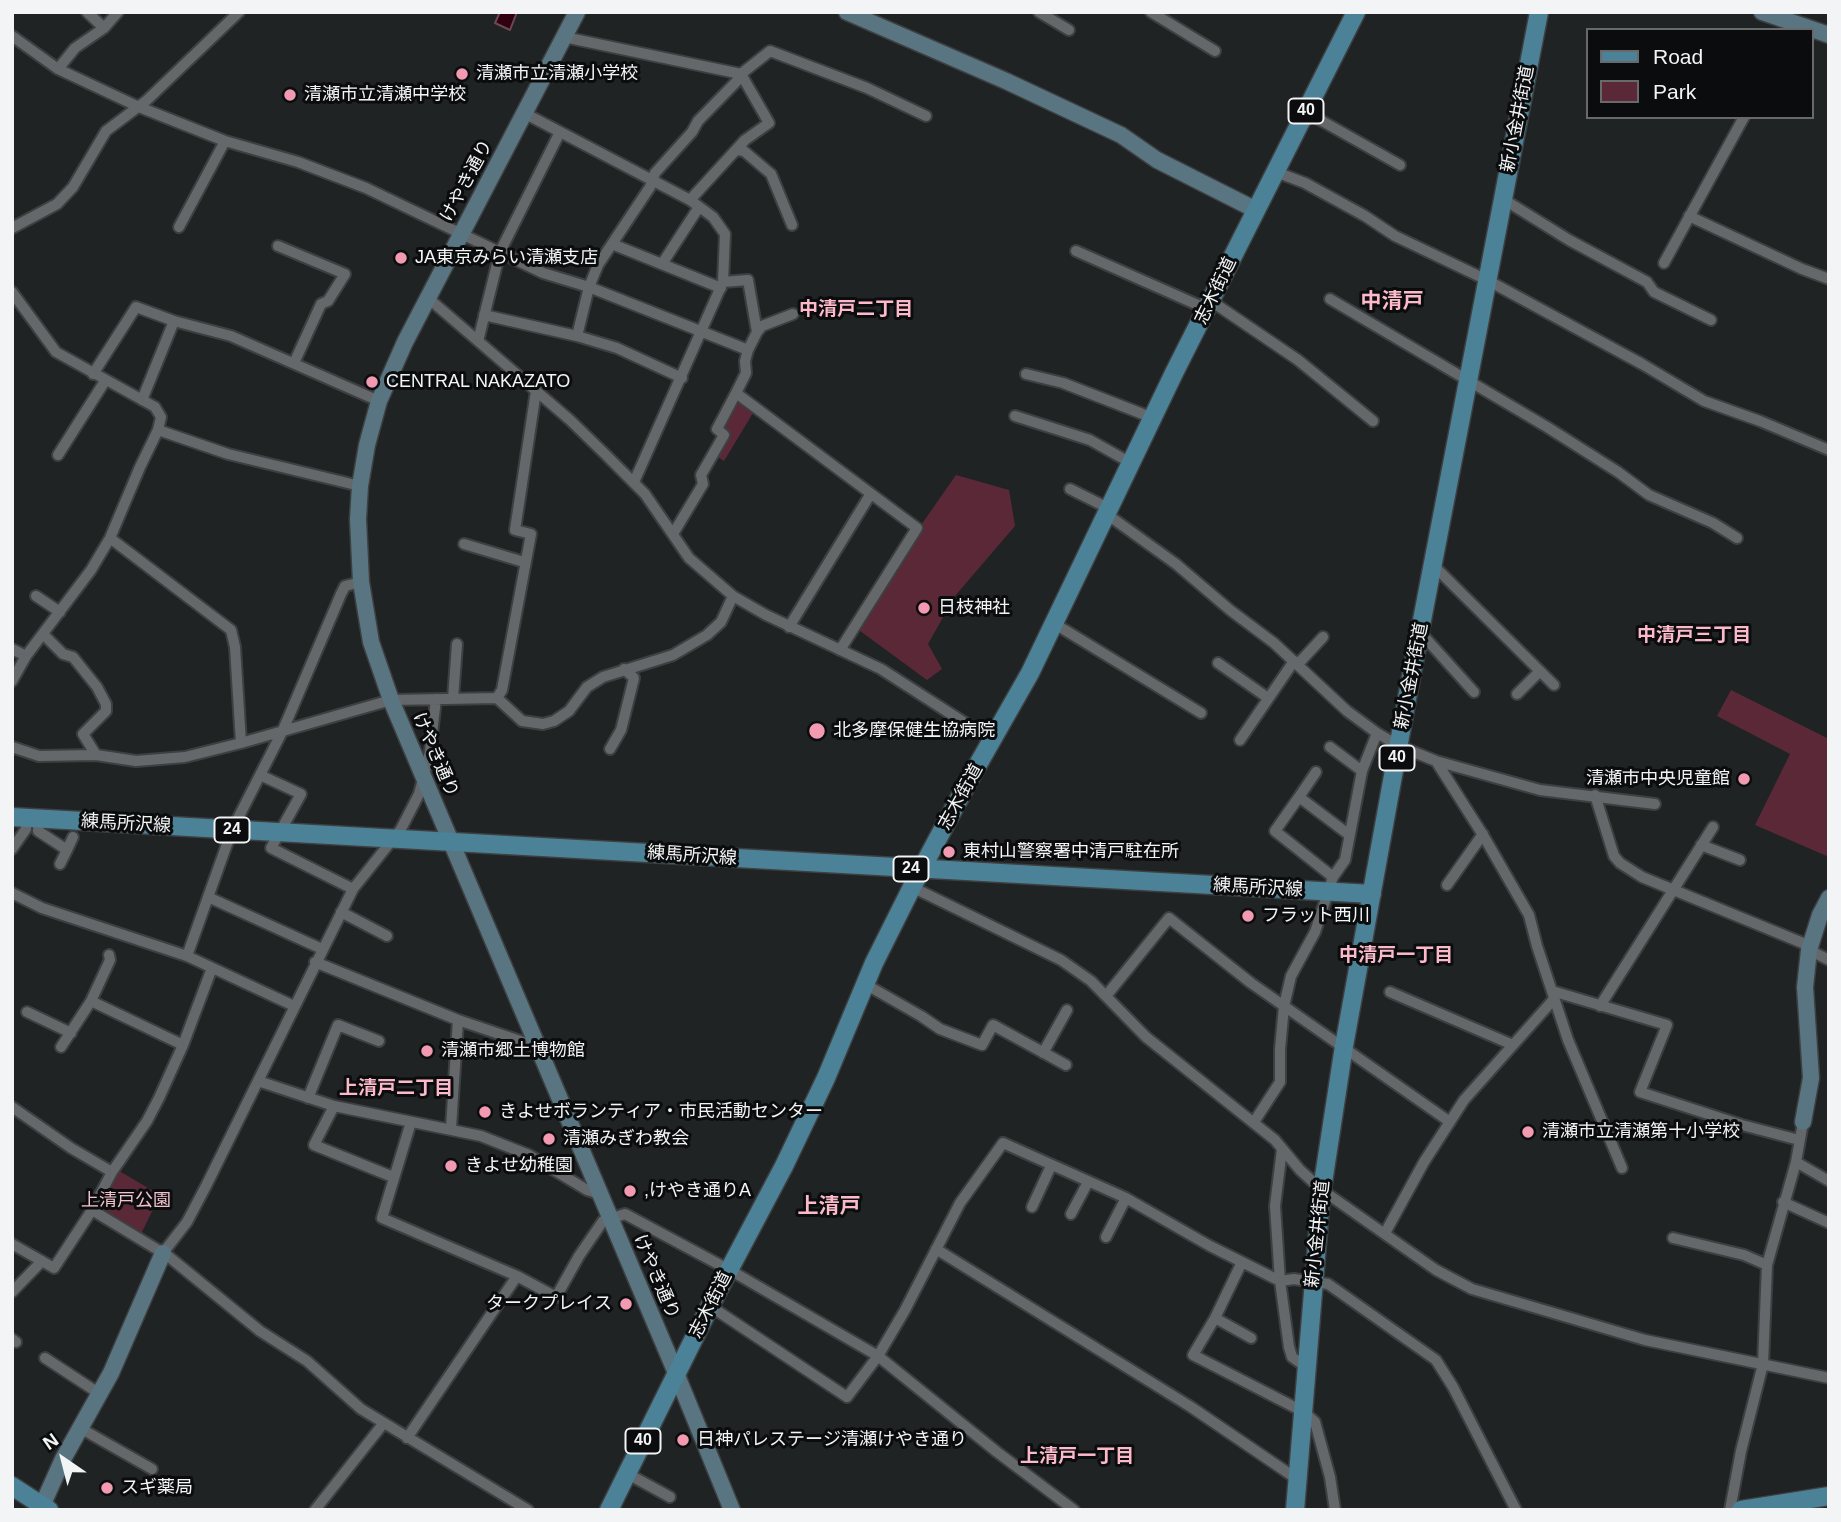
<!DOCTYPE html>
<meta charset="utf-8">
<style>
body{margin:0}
#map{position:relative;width:1841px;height:1522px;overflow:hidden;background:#202324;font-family:Helvetica,sans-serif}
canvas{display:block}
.frame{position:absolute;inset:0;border:14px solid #f2f4f5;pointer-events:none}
.legend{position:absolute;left:1586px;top:28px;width:228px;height:91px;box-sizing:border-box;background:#0b0c0d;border:2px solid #67696a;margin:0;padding:9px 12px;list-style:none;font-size:21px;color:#f2f4f5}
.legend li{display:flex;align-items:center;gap:14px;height:35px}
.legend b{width:35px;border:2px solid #67696a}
.north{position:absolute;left:28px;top:1424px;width:70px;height:70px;-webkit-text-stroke:5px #0b0c0d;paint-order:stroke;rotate:325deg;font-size:19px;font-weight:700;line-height:28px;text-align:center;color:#f2f4f5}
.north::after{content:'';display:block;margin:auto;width:24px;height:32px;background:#f2f4f5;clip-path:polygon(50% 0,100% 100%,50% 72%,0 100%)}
</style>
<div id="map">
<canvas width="1841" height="1522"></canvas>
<div class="frame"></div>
<ul class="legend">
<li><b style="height:9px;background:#4b8298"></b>Road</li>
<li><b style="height:19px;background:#5b2837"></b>Park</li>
</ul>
<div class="north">N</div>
</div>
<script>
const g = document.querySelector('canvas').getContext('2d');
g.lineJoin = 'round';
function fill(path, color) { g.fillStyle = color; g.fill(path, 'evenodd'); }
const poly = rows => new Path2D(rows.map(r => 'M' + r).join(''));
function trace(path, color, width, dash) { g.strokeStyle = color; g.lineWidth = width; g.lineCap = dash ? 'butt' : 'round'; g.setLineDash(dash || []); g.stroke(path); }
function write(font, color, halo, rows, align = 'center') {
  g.font = font + ' Helvetica,"Noto Sans JP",sans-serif'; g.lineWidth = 6; g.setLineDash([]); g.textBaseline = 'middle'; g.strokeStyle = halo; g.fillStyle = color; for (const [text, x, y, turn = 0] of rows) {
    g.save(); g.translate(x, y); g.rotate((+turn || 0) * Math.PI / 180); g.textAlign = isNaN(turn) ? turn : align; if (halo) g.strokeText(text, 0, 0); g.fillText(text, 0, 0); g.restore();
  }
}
fill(poly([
 [736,393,756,408,724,461,713,454,724,435,717,429],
 [956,475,1009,490,1015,526,955,596,928,644,942,669,927,680,856,628,919,528],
 [1731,690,1829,739,1829,857,1755,825,1790,754,1717,716],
 [116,1169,160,1195,140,1236,95,1208]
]), '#5b2837');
const water = poly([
 [500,12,517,12,510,30,495,23,500,12]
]);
fill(water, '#300011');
trace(water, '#6a4955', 2);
const street = poly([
 [87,12,104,28],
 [1039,12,1069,30],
 [1151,12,1215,51],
 [12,36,58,69,139,107,225,141,298,162,366,188,543,273,589,287,748,350,745,361,746,373,736,393,917,528,840,650],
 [564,37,741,74,769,123,745,140,690,200],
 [58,69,75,48,104,28,118,12],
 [1306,112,1400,165],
 [524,113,690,200,713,217,725,234,723,282,634,482],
 [737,150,744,151,771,174,792,225],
 [1276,172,1305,183,1365,216,1395,236,1487,280,1642,364,1704,401,1760,421,1829,450],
 [1503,199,1569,240,1647,282,1654,292,1711,320],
 [1689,216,1802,269,1829,279],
 [179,227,225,141],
 [12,228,57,204,73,187,106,131,146,101,239,12],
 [612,244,721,288],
 [278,246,345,274,328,301,321,304,294,363],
 [1076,251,1207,309],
 [1664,263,1744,117],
 [662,264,699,207],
 [723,282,748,280,757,332],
 [12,292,56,352,155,407,161,417,158,430,140,467,110,538,91,570,26,656,12,681],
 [428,298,570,420,605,454,645,494,689,558,733,596,766,615,881,669,993,741],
 [1330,299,1547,427,1618,472,1649,495,1713,523,1737,538],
 [1211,301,1298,360,1373,421],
 [484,315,577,336,617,348,682,378],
 [577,336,589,287,598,265,650,187,655,173,692,132,698,121,736,82,741,74,770,51,867,88,926,116],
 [478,341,500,252,560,132],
 [748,350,757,332,762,326,793,314],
 [93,374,136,307,174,321,231,336,379,401],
 [1026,374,1063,383,1153,418],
 [142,400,174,321],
 [1015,416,1090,440,1131,463],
 [158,430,228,454,360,486],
 [58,455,105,381],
 [1070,489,1110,509],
 [1108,515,1176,564,1230,610,1274,643,1347,711,1377,733,1399,746,1436,761,1540,790,1655,804],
 [673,534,703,484,701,475,724,435,717,429,736,393],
 [110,538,231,630,235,647,241,743],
 [464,544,524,562],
 [1433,565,1554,685],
 [36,596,60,612],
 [1055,624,1201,713],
 [789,627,870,495],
 [1420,632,1474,692],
 [44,635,63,654,73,657,97,687,106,704,106,711,83,734,96,755],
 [12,649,26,656],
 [1218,663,1268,698],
 [1298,664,1323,637],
 [1517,694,1540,671],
 [497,698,502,690,531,534,515,530,536,391],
 [453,699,457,644],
 [1240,740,1294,661],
 [12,747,39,756,96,755,136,761,185,757,241,743,391,700,497,698,522,721,543,724,554,721,569,711,587,687,603,677,673,655,707,635,721,622,733,596],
 [1330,747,1362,771],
 [610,749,621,730,634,678,624,669],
 [1436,761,1483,835,1529,915,1537,946,1568,1040,1622,1168],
 [260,775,301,794,271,848,353,889],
 [1595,795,1614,856,1620,863,1642,877,1810,946],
 [1299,797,1316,772],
 [39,819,38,831,67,850,73,837],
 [1701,845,1740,860],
 [12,849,26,829,26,818],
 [60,864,67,850],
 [1333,877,1275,831,1299,797,1348,834],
 [1447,885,1483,834],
 [912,887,1061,960,1091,981,1146,1037,1275,1140,1300,1170,1322,1190,1436,1270,1472,1289,1645,1340,1829,1378],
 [12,893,42,908,187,956,294,1006],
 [208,897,322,949],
 [341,912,387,936],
 [1809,950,1829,960],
 [187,956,232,830,283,730,341,594,345,586,361,582],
 [315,962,458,1020,538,1047],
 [212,968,183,1045,159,1098,147,1121,112,1172,92,1210,168,1256,260,1331,307,1361,361,1409,528,1510],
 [865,984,921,1016,940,1029,982,1045,993,1025,1066,1065],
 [1552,991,1667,1025,1640,1092,1742,1125,1799,1140],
 [1390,992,1513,1045],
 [1106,996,1169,918,1251,983,1450,1122],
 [91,1001,183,1045],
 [1600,1006,1713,827],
 [27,1012,71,1033],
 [61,1047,91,1001,110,960,109,955],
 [1043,1053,1067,1010],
 [258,1081,334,1106,481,1136,529,1155,587,1190,600,1194],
 [308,1098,338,1025,379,1041],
 [334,1106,314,1145,393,1177],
 [12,1107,71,1148,112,1172],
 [411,1122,382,1218,517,1276,556,1297,579,1256,603,1221,625,1214,735,1273,878,1356,997,1452,1074,1510],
 [1254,1122,1280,1082,1280,1049,1284,1006,1291,976,1315,932,1333,877,1345,860,1362,771,1377,733],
 [451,1128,458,1020],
 [1282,1149,1275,1206,1280,1281,1289,1347,1292,1357,1306,1367],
 [1796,1162,1829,1181],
 [1783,1202,1829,1223],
 [1032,1207,1051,1166],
 [1071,1214,1088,1182],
 [1385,1233,1424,1162,1464,1100,1554,999],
 [1106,1237,1126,1198],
 [1673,1238,1744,1255,1767,1265],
 [12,1244,54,1268,92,1210],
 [936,1249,1191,1407,1297,1479],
 [163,1253,187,1222,206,1186,353,889,401,829,419,794,430,752,436,699],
 [1242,1262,1215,1318,1193,1355,1304,1412,1315,1422,1330,1477,1335,1510],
 [12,1292,42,1261],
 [710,1306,847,1397,878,1356,905,1310,960,1203,1003,1143,1126,1198,1210,1246,1280,1281,1294,1279,1328,1284,1436,1360,1453,1387,1516,1510],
 [1215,1318,1251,1338],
 [12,1339,16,1342],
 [45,1358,100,1394],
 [80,1428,152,1469],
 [407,1438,517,1276],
 [628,1474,670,1497],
 [315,1510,383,1424],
 [1730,1510,1741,1451,1763,1364,1767,1265,1796,1162,1803,1122]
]);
const secondary = poly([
 [577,12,405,342,379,401,367,445,360,486,358,519,361,582,371,642,391,700,676,1373,732,1510],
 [847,12,1006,81,1121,135,1157,160,1256,210],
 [1762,12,1829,35],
 [1803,1122,1811,1078,1805,987,1809,950,1820,915,1829,898],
 [42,1506,63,1459,111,1373,163,1253]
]);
const primary = poly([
 [12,817,1372,894],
 [12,1486,49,1510],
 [609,1510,710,1306,784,1166,826,1078,874,963,912,887,968,782,1030,673,1174,373,1356,12],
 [1295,1510,1321,1196,1344,1046,1408,693,1539,12],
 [1741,1510,1829,1496]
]);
trace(street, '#3d3f40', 14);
trace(secondary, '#3d3f40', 19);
trace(primary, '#3d3f40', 21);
trace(street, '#65686a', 10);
trace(secondary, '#587581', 16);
trace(primary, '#4b8298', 18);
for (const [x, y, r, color] of [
 [462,74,7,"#f19ab1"],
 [290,95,7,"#f19ab1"],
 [401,258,7,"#f19ab1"],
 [372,382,7,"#f19ab1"],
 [924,608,7,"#f19ab1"],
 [817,731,9,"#f19ab1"],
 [1744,779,7,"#f19ab1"],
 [949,852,7,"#f19ab1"],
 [1248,916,7,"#f19ab1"],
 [427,1051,7,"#f19ab1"],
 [485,1112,7,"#f19ab1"],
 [1528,1132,7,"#f19ab1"],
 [549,1139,7,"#f19ab1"],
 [451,1166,7,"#f19ab1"],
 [630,1191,7,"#f19ab1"],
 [626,1304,7,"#f19ab1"],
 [683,1440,7,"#f19ab1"],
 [107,1488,7,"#f19ab1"]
]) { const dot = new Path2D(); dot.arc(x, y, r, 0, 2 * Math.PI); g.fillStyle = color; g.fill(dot); trace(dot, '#0b0c0d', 2.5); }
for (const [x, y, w] of [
 [1306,111,35],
 [1397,758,35],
 [232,830,35],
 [911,869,35],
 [643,1441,35]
]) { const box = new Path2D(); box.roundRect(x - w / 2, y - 12.5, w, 25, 5); g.fillStyle = '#0b0c0d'; g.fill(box); trace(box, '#f2f4f5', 2); }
write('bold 16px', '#f2f4f5', null, [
 ["40",1306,111],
 ["40",1397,758],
 ["24",232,830],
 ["24",911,869],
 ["40",643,1441]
]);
write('18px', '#f2f4f5', '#0b0c0d', [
 ["清瀬市立清瀬小学校",476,74],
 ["清瀬市立清瀬中学校",304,95],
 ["JA東京みらい清瀬支店",415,258],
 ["CENTRAL NAKAZATO",386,382],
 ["日枝神社",938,608],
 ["北多摩保健生協病院",833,731],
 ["清瀬市中央児童館",1730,779,"right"],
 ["東村山警察署中清戸駐在所",963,852],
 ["フラット西川",1262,916],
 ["清瀬市郷土博物館",441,1051],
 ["きよせボランティア・市民活動センター",499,1112],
 ["清瀬市立清瀬第十小学校",1542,1132],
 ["清瀬みぎわ教会",563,1139],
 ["きよせ幼稚園",465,1166],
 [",けやき通りA",644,1191],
 ["タークプレイス",612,1304,"right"],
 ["日神パレステージ清瀬けやき通り",697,1440],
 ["スギ薬局",121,1488]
], 'left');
write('18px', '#f2f4f5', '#0b0c0d', [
 ["新小金井街道",1518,119,-79],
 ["けやき通り",467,181,-62],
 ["志木街道",1216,291,-64],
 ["新小金井街道",1412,676,-79],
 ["けやき通り",435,755,67],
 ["志木街道",961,797,-61],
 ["練馬所沢線",126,824,3],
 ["練馬所沢線",692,856,4],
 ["練馬所沢線",1258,888,3],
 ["新小金井街道",1318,1234,-84],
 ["けやき通り",656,1277,67],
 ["志木街道",711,1305,-63]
]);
write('18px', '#f1c2cd', '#0b0c0d', [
 ["上清戸公園",126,1201]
]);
write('bold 19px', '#fcb9c9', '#0b0c0d', [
 ["中清戸二丁目",856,310],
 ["中清戸三丁目",1694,636],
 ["中清戸一丁目",1396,956],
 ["上清戸二丁目",396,1089],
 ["上清戸一丁目",1077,1457]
]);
write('bold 21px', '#fcb9c9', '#0b0c0d', [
 ["中清戸",1392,302],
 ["上清戸",829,1207]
]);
</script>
